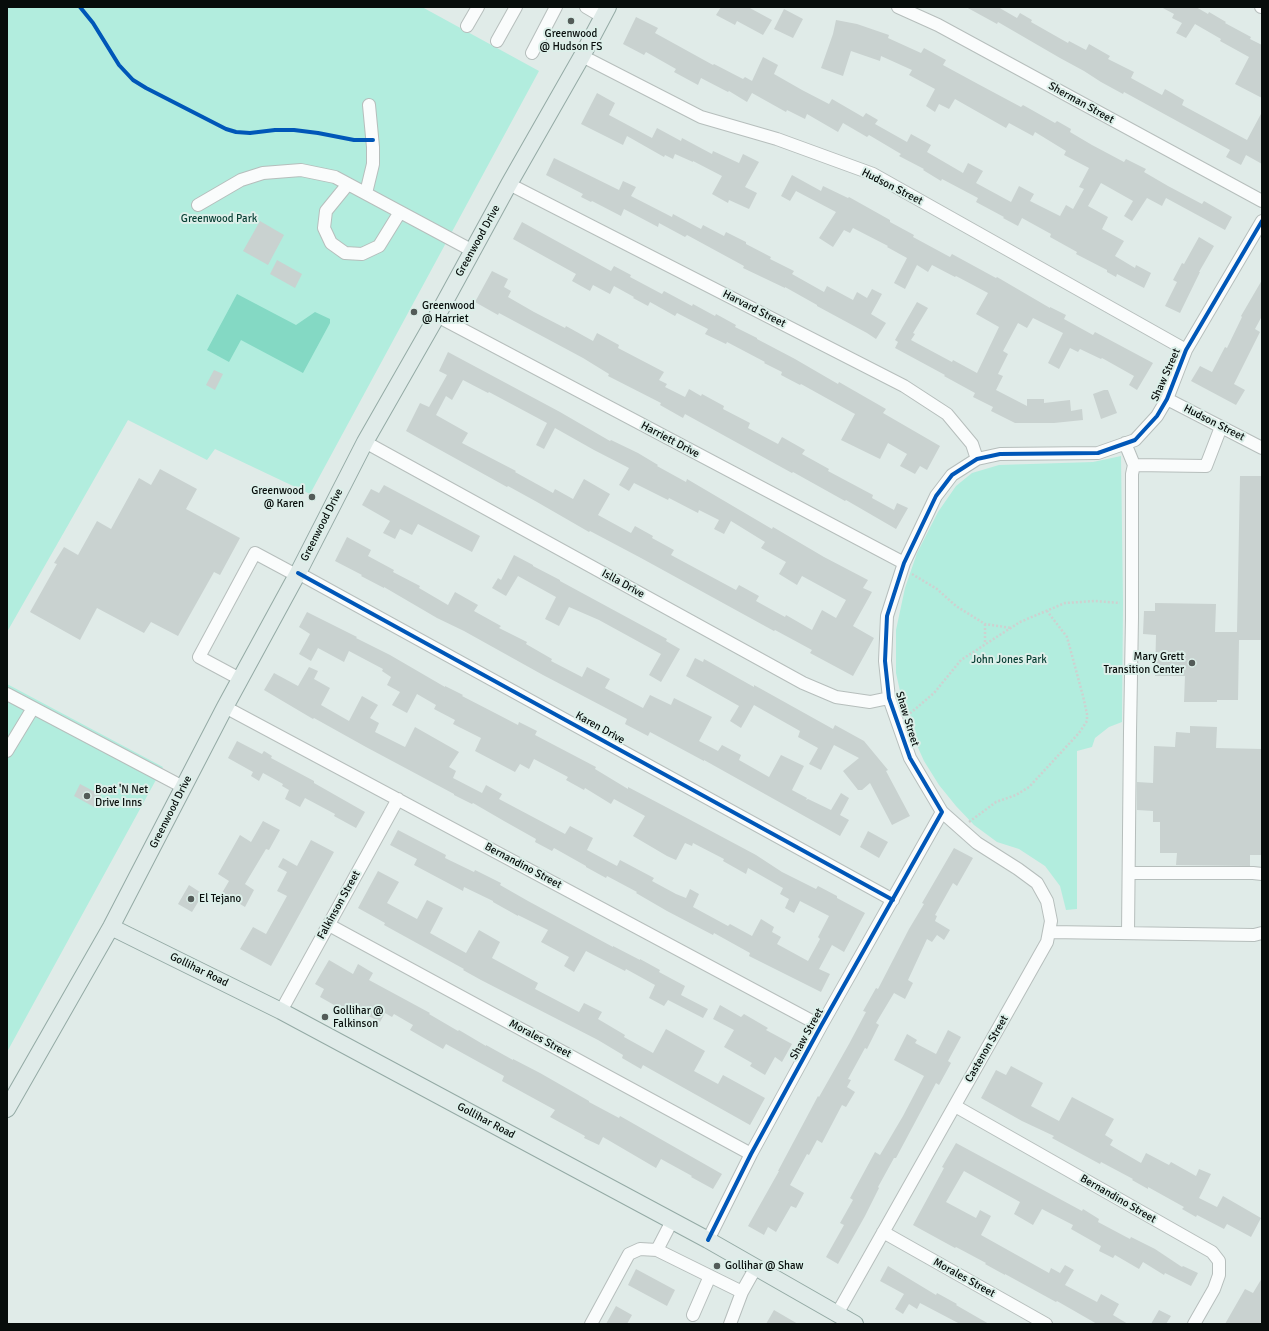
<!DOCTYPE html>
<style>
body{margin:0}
#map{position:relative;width:1269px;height:1331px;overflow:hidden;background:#e0ebe8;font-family:Signika,sans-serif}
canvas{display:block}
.frame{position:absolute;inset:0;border:8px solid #070d0b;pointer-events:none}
</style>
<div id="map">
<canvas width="1269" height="1331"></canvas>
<div class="frame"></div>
</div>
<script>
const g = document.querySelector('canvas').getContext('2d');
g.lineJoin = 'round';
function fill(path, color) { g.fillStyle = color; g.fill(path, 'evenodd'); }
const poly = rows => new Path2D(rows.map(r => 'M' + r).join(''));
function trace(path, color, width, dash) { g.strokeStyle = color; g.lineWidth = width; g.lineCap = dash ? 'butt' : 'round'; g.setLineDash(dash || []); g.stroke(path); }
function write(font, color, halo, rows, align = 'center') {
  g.font = font + ' Signika,sans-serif'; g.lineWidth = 4; g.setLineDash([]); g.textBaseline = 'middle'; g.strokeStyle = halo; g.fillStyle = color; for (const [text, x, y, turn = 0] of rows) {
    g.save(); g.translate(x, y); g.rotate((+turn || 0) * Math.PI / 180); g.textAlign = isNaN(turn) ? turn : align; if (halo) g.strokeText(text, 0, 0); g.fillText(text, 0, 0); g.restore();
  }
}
fill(poly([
 [7,7,422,7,539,71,310,494,215,449,207,460,128,420,7,632],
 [1121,456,1123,603,1122,722,1109,727,1095,738,1092,747,1077,751,1077,909,1066,910,1060,886,1045,866,1019,849,997,842,974,825,956,806,939,785,924,761,907,723,896,673,896,630,905,588,917,553,938,512,956,486,972,473,999,465,1093,462],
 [7,684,163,767,7,1052]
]), '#b2edde');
fill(poly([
 [237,294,296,325,315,312,330,319,330,323,303,373,241,340,229,362,207,350]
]), '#84d9c4');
fill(poly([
 [721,7,748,7,772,20,763,35,737,21,735,25,716,15],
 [966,7,998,7,1017,18,1020,13,1032,20,1031,22,1068,43,1069,41,1086,50,1089,44,1110,56,1108,59,1134,72,1131,78,1162,95,1165,89,1184,100,1182,105,1247,140,1262,112,1262,164,1246,155,1241,165,1226,157,1230,150,1124,92,1123,94,1101,82,1084,71,1060,58,998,22,997,24],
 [1161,7,1196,7,1208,14,1209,12,1226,22,1225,23,1251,37,1250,39,1262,45,1262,98,1235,84,1249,57,1220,41,1221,39,1195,24,1186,38,1176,33,1182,23,1172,18,1174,14],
 [784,9,803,19,793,38,774,29],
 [636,17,658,28,655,33,713,65,714,64,743,79,745,77,752,81,763,57,778,65,774,74,802,90,829,104,832,99,863,117,866,113,878,120,875,124,907,142,911,134,931,145,927,152,963,173,968,163,983,171,976,183,1011,202,1019,186,1034,194,1030,201,1060,216,1066,205,1073,209,1084,189,1079,187,1089,168,1064,155,1066,151,1035,132,1033,136,1009,123,1006,128,955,99,949,109,939,104,935,112,926,106,935,89,909,75,912,70,881,56,880,61,851,51,843,76,821,68,833,34,836,20,857,24,889,35,888,38,921,53,924,48,946,60,943,65,978,84,1021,107,1023,105,1055,123,1057,121,1071,129,1070,132,1092,145,1124,162,1126,159,1146,169,1144,172,1168,186,1202,204,1204,201,1232,217,1225,230,1166,198,1162,206,1147,198,1132,221,1124,216,1133,201,1101,183,1088,206,1108,217,1102,229,1124,241,1115,256,1135,268,1136,265,1151,273,1144,288,1117,274,1116,277,1107,272,1107,270,1076,254,1077,252,1050,237,1051,234,1022,218,1018,226,1003,218,1004,217,976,202,978,198,942,179,941,181,923,170,924,169,899,156,901,154,869,135,867,137,843,123,838,132,807,114,805,119,787,110,786,112,752,93,747,102,729,91,728,92,701,78,698,85,674,72,676,69,646,52,644,55,623,44],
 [597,93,615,103,609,115,652,138,657,128,681,141,682,138,712,154,713,151,739,163,743,154,759,162,745,187,757,193,749,209,729,200,728,203,712,194,722,176,693,161,693,162,675,154,673,159,665,155,664,157,627,136,623,145,581,124],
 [554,158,619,190,623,181,636,187,631,196,672,217,673,214,701,229,703,225,724,236,726,232,746,242,746,244,771,257,770,259,794,271,792,274,824,292,827,286,853,300,857,292,867,298,872,289,882,294,871,314,886,323,876,339,867,333,817,306,817,305,785,287,785,288,743,268,744,266,687,235,685,237,659,223,658,227,624,209,621,216,592,201,591,202,581,197,583,194,546,175],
 [792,175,821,191,823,186,848,198,849,197,890,220,890,222,914,235,913,237,950,257,952,254,996,278,997,277,1050,308,1050,307,1066,315,1064,319,1093,335,1095,332,1153,363,1137,390,1129,385,1134,376,1102,358,1101,359,1080,349,1078,352,1070,348,1059,369,1048,363,1063,333,1033,318,1027,328,1018,323,1003,351,1008,354,998,374,1003,376,996,390,1027,406,1027,399,1044,399,1044,403,1070,400,1071,411,1082,409,1083,420,1054,423,1015,423,991,411,993,407,973,397,975,393,944,376,945,375,895,348,898,342,895,340,917,302,928,308,913,333,915,334,911,340,952,362,953,360,977,373,999,327,976,314,988,293,956,276,955,277,932,265,928,272,917,265,905,289,894,283,907,258,887,247,888,246,853,228,850,233,844,230,833,247,819,238,836,212,796,191,790,201,781,196],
 [260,221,284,235,268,265,243,251],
 [522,222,611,271,614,266,631,275,630,277,662,294,664,291,692,306,693,304,715,316,716,314,736,325,735,327,757,338,757,339,795,359,838,384,839,382,886,409,883,413,940,446,927,470,920,466,915,474,900,466,907,454,888,443,880,459,841,440,855,414,801,384,800,385,781,375,782,372,764,363,765,362,727,342,726,344,705,334,708,329,677,313,675,316,650,302,648,306,633,298,634,297,614,286,610,294,593,285,590,291,572,281,576,274,513,239],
 [1199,237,1214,246,1199,272,1200,272,1180,313,1165,306,1177,282,1173,280,1182,263,1184,264],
 [277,260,302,274,295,288,270,274],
 [492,271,508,279,504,287,511,291,508,297,534,312,565,328,566,326,593,341,597,333,619,345,618,348,664,372,659,380,667,384,665,387,685,397,689,389,701,396,702,394,724,406,723,409,750,423,748,428,778,444,782,437,805,450,802,454,829,469,828,471,873,495,872,498,894,510,897,503,908,508,896,529,846,500,845,501,793,472,792,473,685,414,683,418,660,405,661,403,608,376,609,374,583,358,499,313,498,315,475,302],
 [1262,280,1262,316,1255,329,1260,332,1234,384,1245,390,1236,405,1191,381,1200,366,1212,372,1225,347,1227,348,1242,317,1241,316],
 [448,352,560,412,610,441,611,440,638,453,658,465,657,466,686,482,687,479,772,529,773,527,824,557,868,580,863,588,872,592,853,626,874,638,853,676,810,653,812,650,775,630,774,631,641,558,590,531,589,532,537,502,508,486,507,487,406,431,420,403,429,407,447,375,439,371],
 [463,380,488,393,489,392,547,423,536,445,544,449,555,428,594,450,629,468,619,485,629,491,634,483,668,500,669,498,698,513,699,510,719,520,714,529,724,534,731,521,765,542,761,548,786,562,779,574,797,585,802,576,846,600,836,618,822,610,812,630,786,615,785,617,756,601,759,596,739,585,736,590,671,555,674,550,652,538,653,536,635,526,631,533,598,515,610,494,584,479,573,499,555,489,553,493,515,472,516,471,462,443,468,433,436,415,446,396,452,400],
 [214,370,223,374,215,390,206,385],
 [1104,390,1108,390,1117,413,1101,419,1093,394],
 [160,469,197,489,186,509,240,538,220,575,214,572,178,636,151,622,144,633,97,608,80,640,30,612,57,564,54,563,64,547,78,555,97,521,111,529,139,478,151,485],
 [1240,476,1262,476,1262,640,1239,640,1238,700,1217,700,1217,702,1184,702,1185,676,1155,676,1156,635,1143,634,1144,611,1155,611,1155,603,1216,604,1215,632,1237,632],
 [384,485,480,536,472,552,418,524,412,535,400,529,395,539,383,533,390,521,362,505,371,489,379,493],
 [347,537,371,550,368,556,394,570,393,572,420,586,419,588,448,605,455,592,478,605,474,611,501,626,499,628,527,642,526,644,552,659,551,661,582,677,587,667,610,679,605,688,643,708,650,695,671,705,674,698,712,717,699,741,718,751,722,745,741,755,739,760,769,777,781,755,804,766,792,790,807,798,806,800,808,799,831,810,841,793,849,798,840,815,849,820,840,836,704,760,704,761,650,732,648,736,625,724,627,719,543,675,464,631,437,618,384,587,384,588,361,576,362,575,335,561],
 [514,555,533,565,533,566,560,580,560,581,667,639,666,641,680,649,661,682,649,675,661,654,599,620,569,607,559,626,545,619,556,597,518,576,506,596,492,588,498,578,501,580],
 [307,612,357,637,356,638,390,655,445,687,445,686,463,695,462,696,495,713,518,725,519,722,537,731,535,735,596,767,595,769,628,789,628,787,683,816,756,855,782,872,816,889,818,886,837,896,837,898,865,913,844,952,832,945,819,969,830,974,821,992,749,956,750,953,714,933,713,935,667,911,636,893,637,892,607,876,606,878,586,867,586,866,554,848,552,851,535,842,536,839,504,821,473,803,472,804,454,795,454,794,366,747,314,718,313,719,264,690,274,673,298,686,309,667,318,671,314,679,330,688,321,705,349,721,362,696,378,705,370,718,379,723,375,732,405,747,415,727,459,752,449,767,456,771,453,778,482,793,486,785,502,794,499,799,565,834,570,826,593,838,587,850,617,866,620,860,654,878,652,881,676,894,686,898,690,889,699,894,693,907,728,926,730,924,752,936,761,919,774,927,772,932,781,937,777,944,808,961,820,939,818,937,829,916,800,901,794,913,785,908,789,899,780,894,783,888,748,868,746,874,723,861,724,859,693,843,692,846,685,843,676,860,667,856,633,836,645,816,614,799,611,804,585,788,584,790,566,780,568,777,534,759,529,769,520,764,515,772,496,762,475,751,481,738,453,724,455,720,434,709,436,705,417,694,407,713,392,705,400,692,387,685,391,677,382,671,383,669,349,651,344,662,318,648,311,661,299,654,310,634,299,627],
 [695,658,703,662,704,659,754,687,754,685,833,729,835,725,864,741,888,770,886,771,910,816,892,825,870,783,862,790,858,790,843,771,859,758,834,745,821,770,809,764,818,748,798,737,800,731,754,705,741,728,730,721,739,706,686,676],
 [1190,726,1217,727,1216,748,1262,749,1262,855,1250,855,1250,866,1176,865,1177,853,1160,853,1160,822,1153,822,1153,811,1137,810,1137,782,1153,783,1154,746,1175,747,1176,732,1190,733],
 [237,741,262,754,264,751,272,756,271,758,314,781,314,783,365,812,356,828,334,816,335,814,305,798,300,807,285,799,289,790,282,786,283,784,263,773,259,781,251,776,253,772,228,758],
 [80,784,101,795,94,807,74,796],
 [263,821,280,830,269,850,266,849,245,884,254,890,245,907,222,893,229,881,218,874,240,835,251,842],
 [398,830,446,855,445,858,474,872,475,870,501,883,500,885,528,901,613,947,613,946,640,960,640,959,660,970,659,972,685,986,681,995,708,1009,703,1018,668,1000,664,1006,649,998,655,985,626,969,625,971,586,951,574,972,564,966,569,957,541,942,548,930,518,915,518,916,493,902,493,901,464,887,463,891,414,865,417,859,390,845],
 [868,831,888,842,879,858,860,847],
 [311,840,334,852,271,966,240,949,253,927,266,934,287,896,277,891,287,872,278,867,283,858,297,866],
 [954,848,973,858,957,886,953,883,935,915,937,916,935,921,950,930,944,940,937,935,932,942,927,939,908,980,913,983,905,999,894,993,876,1023,879,1025,867,1049,865,1048,848,1079,851,1080,847,1087,855,1092,846,1107,842,1105,822,1143,817,1140,809,1155,807,1154,790,1185,804,1193,796,1208,791,1206,776,1232,768,1227,764,1235,748,1226,779,1171,778,1171,818,1096,819,1097,849,1044,866,1012,863,1011,876,988,878,989,909,929,924,904,922,903],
 [378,871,399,882,387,903,417,919,427,900,443,908,430,933,466,953,479,930,500,942,492,958,538,983,535,989,579,1012,584,1003,602,1012,598,1019,625,1035,624,1037,653,1053,666,1029,705,1051,694,1071,718,1084,723,1075,765,1098,750,1125,643,1065,641,1069,622,1058,623,1055,598,1040,481,980,463,970,464,969,384,925,385,923,358,908],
 [189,885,203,894,192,912,178,904],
 [329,960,353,974,358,964,373,973,369,980,430,1013,429,1014,458,1031,459,1030,486,1046,486,1045,513,1060,513,1059,540,1073,589,1101,589,1102,619,1118,620,1116,722,1174,713,1189,691,1177,692,1176,661,1159,656,1168,603,1137,599,1145,584,1138,585,1136,550,1117,555,1110,502,1081,504,1076,446,1044,443,1049,410,1030,413,1025,394,1014,392,1017,385,1013,380,1022,353,1008,350,1014,320,997,324,989,315,984],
 [720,1005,741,1017,744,1014,768,1028,766,1030,792,1044,782,1062,775,1057,765,1075,750,1066,752,1063,724,1047,734,1030,713,1019],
 [948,1030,961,1037,948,1061,951,1063,939,1085,936,1083,896,1158,894,1158,878,1187,879,1188,865,1216,838,1264,826,1257,844,1225,840,1223,853,1200,850,1198,875,1152,880,1155,903,1116,924,1076,894,1060,907,1034,917,1040,915,1043,936,1054],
 [1011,1066,1043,1083,1031,1106,1059,1121,1072,1097,1114,1119,1105,1135,1113,1140,1110,1145,1141,1163,1146,1153,1169,1165,1171,1162,1196,1176,1199,1169,1211,1174,1199,1198,1217,1207,1223,1196,1261,1218,1251,1237,1227,1224,1224,1229,1197,1215,1196,1217,1182,1209,1184,1207,1148,1187,1148,1189,1132,1180,1133,1179,1101,1162,1100,1164,1052,1138,1054,1136,1022,1121,981,1098,996,1070,1006,1075],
 [956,1143,1058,1198,1082,1211,1083,1209,1099,1219,1098,1222,1130,1239,1131,1237,1155,1249,1182,1267,1183,1266,1198,1273,1191,1286,1165,1273,1164,1275,1143,1262,1139,1269,1115,1255,1113,1258,1099,1251,1101,1246,1071,1229,1073,1225,1042,1209,1033,1225,1014,1214,1020,1202,964,1171,946,1202,976,1218,980,1210,991,1216,981,1235,1049,1273,1051,1268,1060,1273,1065,1265,1074,1270,1065,1285,1097,1302,1101,1294,1119,1304,1113,1315,1128,1324,1097,1324,1057,1301,1056,1302,1005,1274,1005,1275,985,1264,986,1263,956,1247,955,1248,913,1225,944,1168,942,1167],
 [888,1266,936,1295,937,1293,957,1304,956,1305,989,1324,960,1324,920,1303,917,1309,909,1304,903,1314,895,1309,904,1294,880,1281],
 [636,1269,675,1290,667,1306,628,1285],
 [1262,1278,1262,1320,1260,1324,1225,1324,1245,1289,1253,1293],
 [616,1306,632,1315,627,1324,606,1324],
 [774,1310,798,1324,766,1324],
 [1159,1310,1171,1316,1166,1324,1151,1324]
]), '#c9d2d0');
const minor = poly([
 [586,7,603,17],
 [898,7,938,25,1262,201],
 [1261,7,1262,7],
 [467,26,478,7],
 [497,41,516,7],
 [532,53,556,7],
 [582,56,701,117,777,139,873,174,1186,350],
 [348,184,326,211,324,228,331,243,345,253,362,254,379,246,400,212],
 [509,184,904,386,947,414,972,444,977,459],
 [366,193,373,164,373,147,369,105],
 [198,205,241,180,263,173,301,170,335,177,473,251],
 [437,316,904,563],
 [1167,399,1262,448],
 [365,442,803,683,836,697,870,702,889,698],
 [1125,443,1134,465,1206,466,1221,427],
 [298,573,893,900],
 [240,679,199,657,255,553,296,575],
 [7,694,183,787],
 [225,707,821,1026],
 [7,751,33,708],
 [1129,873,1253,873,1262,874],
 [329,925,751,1154],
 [1049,932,1254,935,1262,933],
 [1128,933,1130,732,1132,618,1132,474,1134,465],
 [281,1011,398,799],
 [955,1106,1212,1252,1219,1261,1219,1275,1214,1289,1194,1324],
 [672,1221,657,1250,742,1292],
 [883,1232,1046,1324],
 [708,1240,751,1154,821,1026,942,812,910,758,889,698,885,661,887,616,904,563,936,496,952,475,977,459,1000,454,1098,453,1135,440,1157,416,1167,399,1186,350,1262,221],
 [837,1314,1047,942,1051,921,1047,901,1037,883,1018,869,977,843,942,812],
 [693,1315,710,1276],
 [591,1324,629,1254,640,1249,657,1250],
 [730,1324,742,1292,756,1267]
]);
const major = poly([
 [111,927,281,1011,708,1240,855,1324],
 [7,1109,111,927,225,707,298,573,365,442,437,316,509,184,582,56,608,7]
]);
trace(minor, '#b6bebc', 14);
trace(major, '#94aaa5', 18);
trace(poly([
 [912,574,937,589,956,606,985,624,1011,628],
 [985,624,985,644],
 [907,716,934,693,961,660,1020,622,1065,603,1095,601,1120,603],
 [969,822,996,802,1016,795,1029,787,1079,733,1087,721,1087,714,1083,696,1067,637,1047,611]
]), '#ced1d0', 2.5, [2, 2]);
trace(minor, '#fafcfc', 12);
trace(major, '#e0ebe9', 16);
trace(poly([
 [80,7,93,23,119,65,133,80,146,88,226,129,236,132,250,133,275,130,294,130,318,133,354,140,373,140],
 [298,573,893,900],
 [708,1240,751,1154,821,1026,942,812,910,758,889,698,885,661,887,616,904,563,936,496,952,475,977,459,1000,454,1098,453,1135,440,1157,416,1167,399,1186,350,1262,221]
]), '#0057b8', 4);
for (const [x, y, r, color] of [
 [571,21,4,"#535b58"],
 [414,312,4,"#535b58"],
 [312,497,4,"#535b58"],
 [1192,663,4,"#535b58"],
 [87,796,4,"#535b58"],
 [191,899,4,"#535b58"],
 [325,1017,4,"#535b58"],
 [717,1266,4,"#535b58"]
]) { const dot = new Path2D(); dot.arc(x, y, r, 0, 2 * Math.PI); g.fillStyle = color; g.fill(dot); trace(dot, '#dcefe9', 1.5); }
write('11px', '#070d0b', '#dcefe9', [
 ["Greenwood",571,34,"center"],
 ["@ Hudson FS",571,47,"center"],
 ["Greenwood",422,306],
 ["@ Harriet",422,319],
 ["Greenwood",304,491,"right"],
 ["@ Karen",304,504,"right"],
 ["Mary Grett",1184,657,"right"],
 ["Transition Center",1184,670,"right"],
 ["Boat 'N Net",95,790],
 ["Drive Inns",95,803],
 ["El Tejano",199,899],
 ["Gollihar @",333,1011],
 ["Falkinson",333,1024],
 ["Gollihar @ Shaw",725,1266]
], 'left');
write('11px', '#070d0b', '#dcefe9', [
 ["Sherman Street",1081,103,29],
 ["Hudson Street",892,187,27],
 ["Greenwood Drive",478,241,-61],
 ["Harvard Street",754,309,27],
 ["Shaw Street",1166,375,-66],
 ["Hudson Street",1214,423,27],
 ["Harriett Drive",670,440,28],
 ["Greenwood Drive",322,525,-63],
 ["Islla Drive",623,584,29],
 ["Shaw Street",907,719,73],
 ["Karen Drive",600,728,29],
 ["Greenwood Drive",171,812,-63],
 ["Bernandino Street",523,866,28],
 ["Falkinson Street",339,905,-61],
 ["Gollihar Road",199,970,26],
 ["Shaw Street",807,1034,-61],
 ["Morales Street",540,1039,28],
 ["Castenon Street",987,1049,-60],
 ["Gollihar Road",486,1121,28],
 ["Bernandino Street",1118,1199,30],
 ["Morales Street",964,1278,29]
]);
write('11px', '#063d32', '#dcefe9', [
 ["Greenwood Park",219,219],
 ["John Jones Park",1009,660]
]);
</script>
